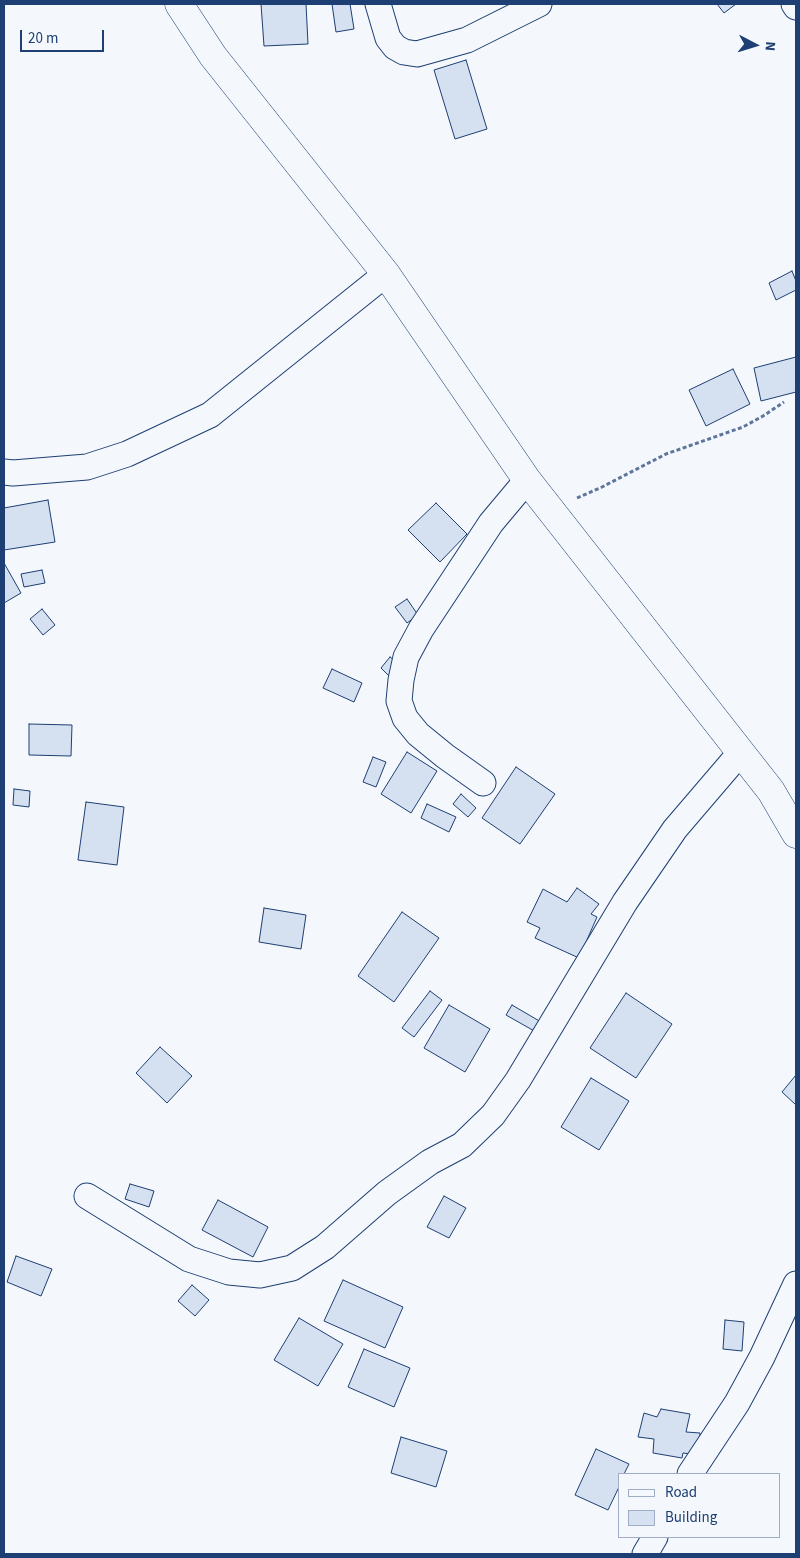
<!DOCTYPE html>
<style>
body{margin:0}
#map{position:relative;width:800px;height:1558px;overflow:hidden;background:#f4f7fb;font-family:"Source Sans 3",sans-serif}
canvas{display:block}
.frame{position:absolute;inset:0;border:5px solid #1d3f73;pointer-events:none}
.legend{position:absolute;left:618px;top:1473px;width:162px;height:65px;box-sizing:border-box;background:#f4f7fb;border:1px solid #9eadc5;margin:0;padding:6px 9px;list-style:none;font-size:15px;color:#1d3f73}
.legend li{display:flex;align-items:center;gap:10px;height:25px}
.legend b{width:25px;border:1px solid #9eadc5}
.north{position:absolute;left:730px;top:20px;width:50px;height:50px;-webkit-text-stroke:4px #f4f7fb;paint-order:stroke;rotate:95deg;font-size:14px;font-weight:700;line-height:20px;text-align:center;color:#1d3f73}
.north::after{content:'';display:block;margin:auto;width:18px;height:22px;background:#1d3f73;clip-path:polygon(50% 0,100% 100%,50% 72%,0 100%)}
.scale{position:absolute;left:20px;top:30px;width:84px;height:22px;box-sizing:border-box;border:2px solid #1d3f73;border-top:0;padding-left:6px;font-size:15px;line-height:18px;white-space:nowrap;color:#1d3f73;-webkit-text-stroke:4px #f4f7fb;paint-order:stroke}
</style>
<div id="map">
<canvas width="800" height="1558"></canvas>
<div class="frame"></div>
<ul class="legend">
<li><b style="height:6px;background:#f4f7fb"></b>Road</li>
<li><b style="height:14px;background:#d5e0f0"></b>Building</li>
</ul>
<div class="north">N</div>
<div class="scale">20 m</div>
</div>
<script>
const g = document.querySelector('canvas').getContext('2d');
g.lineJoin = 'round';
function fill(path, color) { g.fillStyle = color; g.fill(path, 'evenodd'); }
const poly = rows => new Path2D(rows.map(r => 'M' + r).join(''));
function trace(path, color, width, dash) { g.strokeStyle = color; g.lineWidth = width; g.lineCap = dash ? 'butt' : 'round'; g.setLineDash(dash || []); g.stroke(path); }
const building = poly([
 [261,4,306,4,308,44,264,46,261,4],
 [332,4,350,4,354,29,336,32,332,4],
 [717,4,736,4,724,13,717,4],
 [466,60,487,129,455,139,434,70,466,60],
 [792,271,796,281,796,290,776,300,769,283,792,271],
 [796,357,796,392,761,401,754,368,796,357],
 [733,369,750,404,706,426,689,390,733,369],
 [48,500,55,542,4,550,4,508,48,500],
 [436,503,467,534,440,562,408,530,436,503],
 [4,563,21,593,4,603,4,563],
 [42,570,45,583,24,587,21,574,42,570],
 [407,599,418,615,407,623,395,607,407,599],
 [42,609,55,625,43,635,30,619,42,609],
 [390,657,399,664,389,676,381,668,390,657],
 [332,669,362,683,354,702,323,688,332,669],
 [29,724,72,725,71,756,29,755,29,724],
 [407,752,437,771,411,813,381,794,407,752],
 [373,757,386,762,376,787,363,782,373,757],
 [516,767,555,794,520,844,482,818,516,767],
 [14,789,30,791,29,807,13,805,14,789],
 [461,794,476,808,468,817,453,804,461,794],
 [86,802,124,807,117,865,78,860,86,802],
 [427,804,456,817,449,832,421,818,427,804],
 [577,888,599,904,591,914,597,917,579,958,535,938,540,928,527,922,543,889,567,902,577,888],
 [264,908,306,915,301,949,259,942,264,908],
 [402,912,439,938,394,1002,358,976,402,912],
 [430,991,442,1000,414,1037,402,1028,430,991],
 [626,993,672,1024,636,1078,590,1048,626,993],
 [449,1005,490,1029,465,1072,424,1048,449,1005],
 [512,1005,541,1022,536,1032,506,1015,512,1005],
 [160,1047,192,1076,167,1103,136,1073,160,1047],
 [796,1075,796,1105,782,1092,796,1075],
 [591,1078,629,1101,599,1150,561,1127,591,1078],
 [130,1184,154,1191,149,1207,125,1199,130,1184],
 [444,1196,466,1208,449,1238,427,1227,444,1196],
 [218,1200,268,1227,253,1257,202,1230,218,1200],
 [16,1256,52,1269,41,1296,7,1282,16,1256],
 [343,1280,403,1307,385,1348,324,1321,343,1280],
 [192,1285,209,1300,195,1316,178,1301,192,1285],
 [299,1318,343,1344,318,1386,274,1360,299,1318],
 [725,1320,744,1322,742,1351,723,1349,725,1320],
 [364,1349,410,1368,394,1407,348,1387,364,1349],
 [661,1409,690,1414,686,1432,700,1433,698,1455,683,1453,682,1458,653,1453,654,1439,638,1437,644,1413,657,1417,661,1409],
 [401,1437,447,1451,436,1487,391,1473,401,1437],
 [596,1449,629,1464,624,1474,619,1474,619,1487,608,1510,575,1495,596,1449]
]);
fill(building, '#d5e0f0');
trace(building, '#1d3f73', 1);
const street = poly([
 [378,4,388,38,395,47,404,52,417,54,467,40,539,4],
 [794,4,796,7],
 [4,472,13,473,87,467,127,454,210,415,386,274],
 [483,783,445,756,418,734,405,718,399,701,401,680,406,657,421,629,491,523,527,480],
 [87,1196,189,1259,229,1272,260,1275,292,1268,325,1247,387,1193,430,1162,462,1145,493,1115,518,1080,625,902,675,829,740,753],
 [690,1474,737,1403,762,1357,796,1284],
 [645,1554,655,1537]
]);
const secondary = poly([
 [179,4,213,56,386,274,527,480,771,791,796,834]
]);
trace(street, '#1d3f73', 27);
trace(secondary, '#1d3f73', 29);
trace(poly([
 [577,498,602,487,666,454,743,427,763,416,784,402]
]), '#5e769c', 3, [4, 2.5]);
trace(street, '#f4f7fb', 25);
trace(secondary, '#f4f7fb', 28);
</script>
